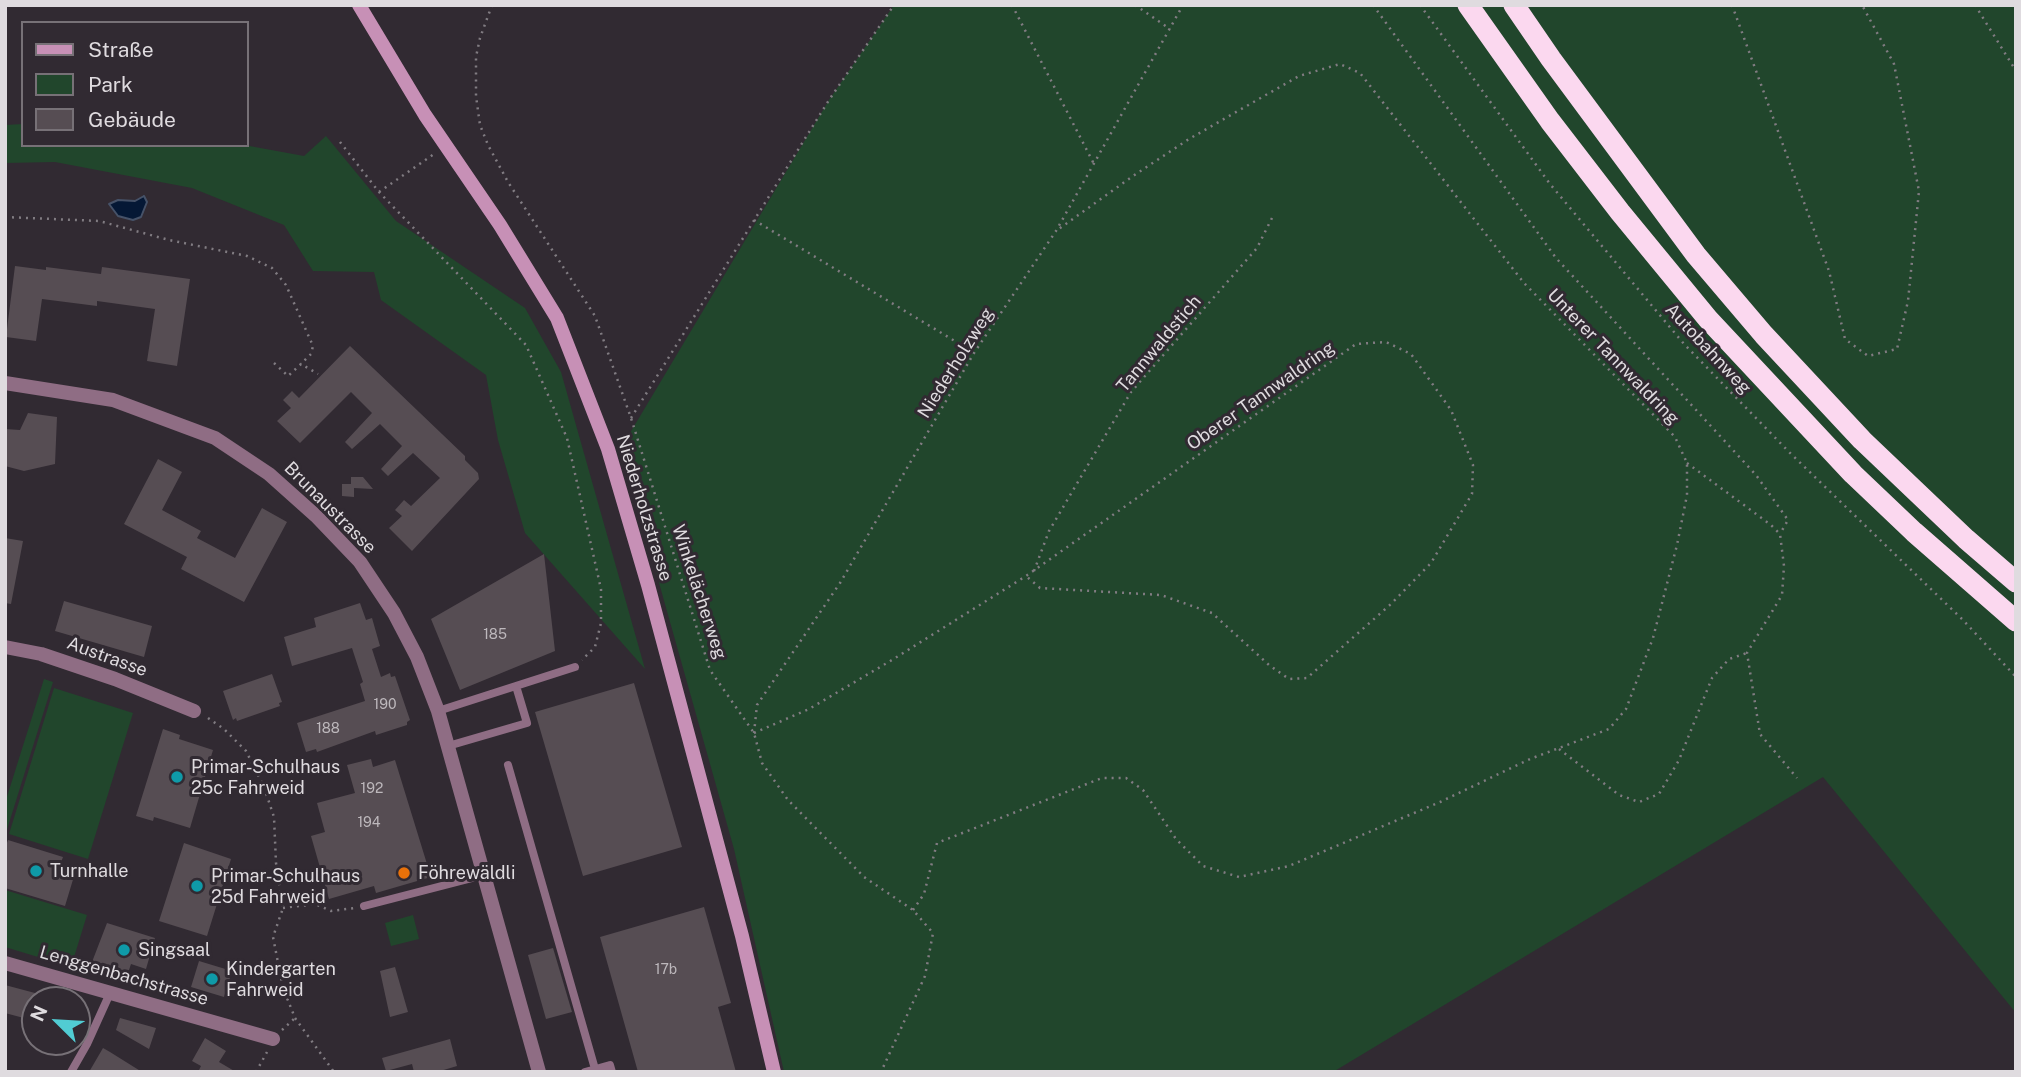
<!DOCTYPE html>
<meta charset="utf-8">
<style>
body{margin:0}
#map{position:relative;width:2021px;height:1077px;overflow:hidden;background:#312a32;font-family:"Public Sans",sans-serif}
canvas{display:block}
.frame{position:absolute;inset:0;border:7px solid #dfdbdf;pointer-events:none}
.legend{position:absolute;left:21px;top:21px;width:228px;height:126px;box-sizing:border-box;background:#312a32;border:2px solid #777177;margin:0;padding:9px 12px;list-style:none;font-size:21px;color:#dfdbdf}
.legend li{display:flex;align-items:center;gap:14px;height:35px}
.legend b{width:35px;border:2px solid #777177}
.north{position:absolute;left:21px;top:986px;width:70px;height:70px;box-sizing:border-box;background:#312a32;border:2px solid #777177;border-radius:50%;rotate:294deg;font-size:19px;font-weight:700;line-height:28px;text-align:center;color:#dfdbdf}
.north::after{content:'';display:block;margin:auto;width:24px;height:32px;background:#51ccd3;clip-path:polygon(50% 0,100% 100%,50% 72%,0 100%)}
</style>
<div id="map">
<canvas width="2021" height="1077"></canvas>
<div class="frame"></div>
<ul class="legend">
<li><b style="height:9px;background:#c790b6"></b>Straße</li>
<li><b style="height:19px;background:#21462c"></b>Park</li>
<li><b style="height:19px;background:#564d53"></b>Gebäude</li>
</ul>
<div class="north">N</div>
</div>
<script>
const g = document.querySelector('canvas').getContext('2d');
g.lineJoin = 'round';
function fill(path, color) { g.fillStyle = color; g.fill(path, 'evenodd'); }
const poly = rows => new Path2D(rows.map(r => 'M' + r).join(''));
function trace(path, color, width, dash) { g.strokeStyle = color; g.lineWidth = width; g.lineCap = dash ? 'butt' : 'round'; g.setLineDash(dash || []); g.stroke(path); }
function write(font, color, halo, rows, align = 'center') {
  g.font = font + ' "Public Sans",sans-serif'; g.lineWidth = 6; g.setLineDash([]); g.textBaseline = 'middle'; g.strokeStyle = halo; g.fillStyle = color; for (const [text, x, y, turn = 0] of rows) {
    g.save(); g.translate(x, y); g.rotate((+turn || 0) * Math.PI / 180); g.textAlign = isNaN(turn) ? turn : align; if (halo) g.strokeText(text, 0, 0); g.fillText(text, 0, 0); g.restore();
  }
}
fill(poly([
 [894,5,2016,5,2016,1013,1823,777,1333,1072,784,1072,734,849,621,448,829,100],
 [23,124,23,145,244,145,304,156,326,136,396,221,525,308,561,372,645,669,525,533,498,440,486,375,381,300,374,272,313,271,284,225,192,188,55,162,5,163,5,125],
 [44,679,53,682,5,836,5,803],
 [54,688,133,713,88,859,9,834],
 [5,890,87,915,71,967,5,947],
 [413,915,419,939,391,946,385,923]
]), '#21462c');
const water = poly([
 [144,196,147,202,141,217,133,220,118,216,109,204,118,200,135,201,144,196]
]);
fill(water, '#051835');
trace(water, '#465268', 2);
fill(poly([
 [15,266,46,270,46,267,101,274,102,267,190,279,177,366,147,361,155,309,97,301,97,306,42,299,36,341,6,337],
 [350,346,465,456,465,460,478,473,479,479,412,551,389,528,402,516,395,510,404,500,411,506,440,478,413,453,388,476,381,469,402,446,380,424,352,449,345,442,372,413,351,392,300,443,277,421,291,408,283,400,292,391,299,398],
 [28,413,57,417,55,464,24,471,5,466,5,429,20,430],
 [158,459,182,472,162,510,201,531,197,538,235,558,262,508,287,522,244,602,181,569,187,557,124,524],
 [351,477,363,477,373,489,354,488,354,497,342,496,342,484,351,484],
 [5,538,23,541,11,604,5,603],
 [544,554,555,651,460,690,431,619],
 [64,601,152,626,144,657,55,631],
 [360,603,366,620,372,618,380,646,372,649,381,677,390,673,391,677,395,676,410,720,407,722,407,725,376,735,375,731,317,752,316,749,306,752,297,723,365,701,360,684,363,682,352,648,292,666,284,637,316,627,314,618],
 [272,674,282,702,279,703,280,706,237,721,236,718,233,720,223,691],
 [634,683,682,847,583,876,535,712],
 [163,729,180,735,179,739,213,750,190,828,154,817,153,821,136,816],
 [371,759,373,767,395,760,431,877,376,893,374,886,329,899,311,836,325,832,317,803,355,793,347,765],
 [8,840,63,857,59,868,75,873,65,906,5,888,5,848],
 [184,843,231,859,207,936,159,921],
 [704,907,731,1003,718,1007,736,1072,638,1072,600,937],
 [107,923,155,938,146,969,131,964,128,973,92,962],
 [553,948,572,1012,546,1019,528,955],
 [199,961,232,971,224,997,191,987],
 [395,967,408,1012,390,1017,380,971],
 [5,985,35,993,35,1021,5,1013],
 [120,1018,156,1028,149,1049,116,1030],
 [205,1038,226,1051,219,1062,236,1072,198,1072,201,1066,192,1061],
 [450,1039,457,1066,437,1072,414,1072,412,1064,386,1071,382,1058],
 [103,1048,110,1052,142,1072,89,1072]
]), '#564d53');
trace(poly([
 [492,5,480,38,476,57,476,96,480,125,488,145,508,182,595,316,631,418,710,670,754,733,762,763,788,800,864,877,913,910,933,933,925,976,881,1072],
 [1012,5,1094,164],
 [1135,5,1170,29],
 [1373,5,1556,258,1756,475,1788,520,1780,534],
 [1420,5,1550,184,1684,344,1789,452,1963,620,2016,677],
 [1732,5,1829,271,1845,339,1868,356,1897,349,1908,301,1919,191,1894,64,1862,5],
 [1975,5,2016,71],
 [340,142,379,192,526,345,567,438,601,589,601,623,595,647,582,660],
 [379,192,434,154],
 [5,217,99,221,169,240,247,256,272,268,286,285,313,346,311,354,301,364],
 [754,220,973,352],
 [274,363,288,376,301,364,318,374],
 [631,418,829,100,894,5],
 [1687,463,1771,525,1780,534,1784,566,1782,595,1747,653,1760,734,1797,778],
 [1034,571,1049,531,1131,392,1257,248,1274,214],
 [208,718,224,729,246,751,264,787,274,817,276,863,283,908,273,937,283,988,295,1018,334,1072],
 [754,733,809,709,892,660,1026,576,1356,344,1386,342,1411,354,1451,410,1473,465,1472,494,1431,563,1391,604,1307,678,1289,679,1269,665,1212,613,1161,595,1040,588,1026,576],
 [754,733,757,705,840,583,974,353,1056,231,1183,5],
 [1559,749,1619,795,1639,802,1659,794,1679,760,1712,678,1729,659,1747,653],
 [283,908,315,904,331,911,355,908],
 [913,910,924,894,937,843,1102,778,1126,778,1143,790,1176,839,1203,866,1239,877,1289,866,1440,802,1530,759,1609,729,1626,709,1653,638,1677,545,1687,495,1687,463,1675,437,1524,283,1360,73,1340,64,1299,76,1189,139,1133,176,1056,231],
 [282,1030,295,1018],
 [256,1072,267,1052]
]), '#817c82', 2.5, [2, 5]);
trace(poly([
 [438,711,575,667],
 [448,746,527,723,516,686],
 [508,765,595,1069],
 [364,906,484,875],
 [71,1072,87,1044,111,991],
 [585,1072,610,1065,612,1072]
]), '#8f6d84', 8);
trace(poly([
 [5,383,113,400,215,438,269,474,316,516,360,562,394,613,417,657,438,711,539,1072],
 [5,647,41,654,115,679,194,711],
 [5,963,273,1039]
]), '#8f6d84', 14);
trace(poly([
 [359,5,425,115,500,225,557,318,608,449,648,585,742,936,774,1072]
]), '#c790b6', 14);
trace(poly([
 [1468,5,1550,121,1620,212,1708,319,1853,474,1914,532,2016,621],
 [1514,5,1551,59,1696,255,1764,335,1862,440,1966,539,2016,582]
]), '#fbd8ef', 21);
for (const [x, y, r, color] of [
 [177,777,7,"#0f9aa8"],
 [36,871,7,"#0f9aa8"],
 [404,873,7,"#e8710a"],
 [197,886,7,"#0f9aa8"],
 [124,950,7,"#0f9aa8"],
 [212,979,7,"#0f9aa8"]
]) { const dot = new Path2D(); dot.arc(x, y, r, 0, 2 * Math.PI); g.fillStyle = color; g.fill(dot); trace(dot, '#312a32', 2.5); }
write('14px', '#bdb8bc', null, [
 ["185",495,635],
 ["190",385,705],
 ["188",328,729],
 ["192",372,789],
 ["194",369,823],
 ["17b",666,970]
]);
write('18px', '#dfdbdf', '#312a32', [
 ["Tannwaldstich",1159,344,-50],
 ["Autobahnweg",1708,349,47],
 ["Unterer Tannwaldring",1613,357,46],
 ["Niederholzweg",956,363,-58],
 ["Oberer Tannwaldring",1261,396,-35],
 ["Brunaustrasse",330,508,45],
 ["Niederholzstrasse",644,508,73],
 ["Winkelächerweg",699,592,72],
 ["Austrasse",107,657,20],
 ["Lenggenbachstrasse",124,976,16]
]);
write('18px', '#dfdbdf', '#312a32', [
 ["Primar-Schulhaus",191,767],
 ["25c Fahrweid",191,788],
 ["Turnhalle",50,871],
 ["Föhrewäldli",418,873],
 ["Primar-Schulhaus",211,876],
 ["25d Fahrweid",211,897],
 ["Singsaal",138,950],
 ["Kindergarten",226,969],
 ["Fahrweid",226,990]
], 'left');
</script>
